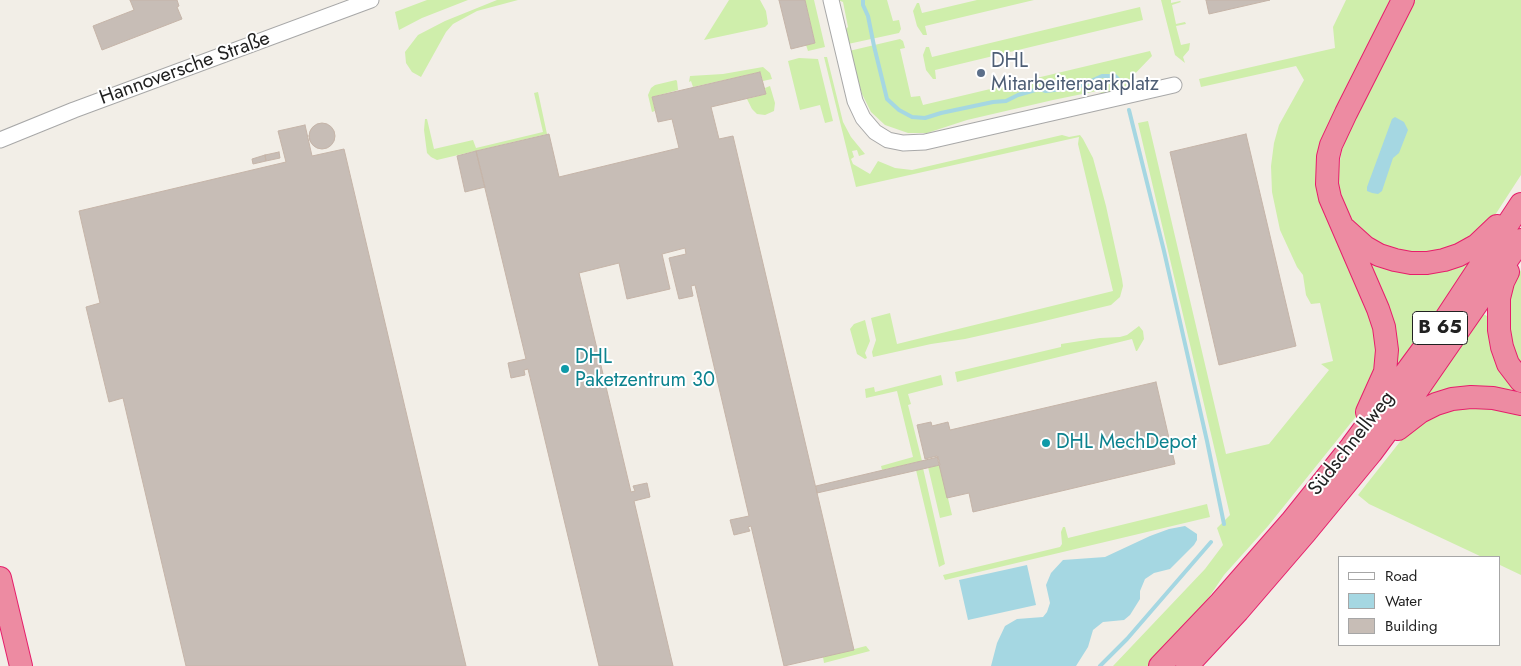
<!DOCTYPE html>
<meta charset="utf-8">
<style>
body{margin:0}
#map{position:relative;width:1521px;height:666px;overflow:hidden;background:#f2eee7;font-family:Jost,sans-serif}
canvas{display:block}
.legend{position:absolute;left:1338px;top:556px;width:162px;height:90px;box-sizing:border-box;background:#fff;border:1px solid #a6a6a6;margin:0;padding:6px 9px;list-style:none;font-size:15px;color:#212121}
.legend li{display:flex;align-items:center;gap:10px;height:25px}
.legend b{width:25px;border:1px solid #a6a6a6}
</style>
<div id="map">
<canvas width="1521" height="666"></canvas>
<ul class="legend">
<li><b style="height:6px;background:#fff"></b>Road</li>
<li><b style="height:14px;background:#a5d7e2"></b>Water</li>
<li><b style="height:14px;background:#c7bdb6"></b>Building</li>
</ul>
</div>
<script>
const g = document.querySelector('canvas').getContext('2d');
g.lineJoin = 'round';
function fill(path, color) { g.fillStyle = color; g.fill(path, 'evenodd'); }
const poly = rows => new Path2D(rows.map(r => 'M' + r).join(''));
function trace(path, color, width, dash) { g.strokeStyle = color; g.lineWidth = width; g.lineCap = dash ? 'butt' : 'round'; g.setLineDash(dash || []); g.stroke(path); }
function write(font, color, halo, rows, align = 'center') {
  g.font = font + ' Jost,sans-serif'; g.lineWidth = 4; g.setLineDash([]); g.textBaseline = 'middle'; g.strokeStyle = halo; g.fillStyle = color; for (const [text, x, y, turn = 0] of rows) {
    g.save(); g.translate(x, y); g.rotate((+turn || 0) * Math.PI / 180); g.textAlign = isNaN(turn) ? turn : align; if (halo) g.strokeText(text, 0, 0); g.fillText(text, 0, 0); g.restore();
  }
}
fill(poly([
 [427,0,468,0,422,18,399,30,395,12],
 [497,0,518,0,477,11,453,24,446,32,421,77,412,72,406,63,405,52,418,35,445,21],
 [729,0,760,0,766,11,768,24,765,27,704,40],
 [805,0,814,0,825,47,808,51,806,45,815,43],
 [838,0,887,0,893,21,899,20,901,29,899,33,848,44,845,30,848,27,843,2],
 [977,0,1034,0,925,26,927,35,923,35,917,26,913,11,917,3,919,3,922,13],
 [1161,0,1171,0,1171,3,1180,1,1181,2,1172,5,1176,24,1185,22,1186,24,1176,26,1181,45,1190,43,1189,50,1183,57,1185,63,1175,55],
 [1346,0,1390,0,1323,135,1372,310,1379,370,1358,414,1268,526,1224,575,1199,612,1176,637,1148,666,1113,666,1205,569,1223,545,1217,528,1230,515,1138,123,1148,121,1226,454,1269,444,1329,370,1321,364,1333,361,1320,303,1311,304,1306,295,1303,275,1297,267,1280,230,1272,192,1271,166,1274,143,1279,125,1304,80,1296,66,1201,87,1199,79,1335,48,1333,27],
 [1415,0,1521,0,1521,175,1486,229,1436,256,1381,249,1353,224,1342,202,1339,185,1339,166,1342,150,1349,132],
 [1140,7,1143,20,935,70,936,79,933,79,926,70,923,55,926,47,929,47,932,57],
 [900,39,903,41,905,48,900,49,911,97,920,96,923,105,1150,51,1152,56,1128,81,1129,88,1105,94,1097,91,1053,100,967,120,927,133,908,133,885,125,871,112,862,94,849,51],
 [824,57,827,57,843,122,851,137,865,154,859,156,857,150,852,151,854,157,851,159,853,164,870,174,878,161,895,168,912,170,1062,135,1069,137,1080,135,1083,139,1093,158,1106,206,1122,279,1123,286,1120,297,1111,305,1036,323,965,339,931,344,873,357,872,352,876,340,871,318,890,313,897,344,1113,291,1078,144,1079,137,856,187],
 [799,58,818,59,833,121,825,123,820,105,800,110,788,61],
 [763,67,770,73,772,79,763,81,760,72,693,87,691,81,689,82,690,76,723,74],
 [676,80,677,81,678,90,652,97,655,111,652,112,648,95,651,88,655,85],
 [770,86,775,103,774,111,765,115,757,114,752,109,747,99,766,94,765,88],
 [538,92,547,134,437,160,431,157,427,153,424,130,425,119,427,119,434,149,473,140,476,148,543,132,534,93],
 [1476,255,1398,373,1360,256],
 [1521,270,1521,369,1512,355,1507,297,1510,288],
 [1482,313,1493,320,1521,386,1521,399,1431,401,1424,394],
 [865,320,870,341,865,353,867,358,865,359,857,354,850,329,854,324],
 [1139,326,1143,331,1144,339,1137,351,1136,351,1132,339,957,382,955,372,1061,347,1061,344,1100,338,1120,337,1127,335],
 [941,375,943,385,908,394,911,404,908,405,922,461,882,470,881,466,913,457,897,391,866,398,865,389,874,387,875,392],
 [1450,406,1521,411,1521,575,1500,565,1500,557,1482,557,1369,504,1358,495,1410,429],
 [940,465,952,515,940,518,928,467],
 [923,468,945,564,939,567,916,470],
 [1207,504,1210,517,945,580,943,575,1060,547,1062,544,1061,532,1063,527,1065,527,1068,538],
 [866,646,870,651,824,663,823,657]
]), '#cfeeab');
fill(poly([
 [1395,117,1404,122,1408,130,1399,153,1393,158,1382,191,1378,194,1372,193,1367,191,1367,187,1392,119],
 [1185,526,1197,534,1197,540,1194,545,1170,569,1154,573,1145,579,1140,591,1140,599,1130,615,1124,620,1103,622,1093,630,1088,647,1076,666,991,666,997,643,1005,626,1017,619,1043,617,1047,612,1050,603,1046,585,1051,573,1063,560,1105,557,1150,536,1169,529],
 [1027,565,1036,605,968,620,959,580]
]), '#a5d7e2');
trace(poly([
 [863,0,863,5,868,16,874,46,887,99,899,110,912,117,925,118,941,113,993,102,1006,101,1018,95,1039,89,1046,91,1078,87,1102,76,1115,76,1121,82],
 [1129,110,1164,251,1207,441,1224,524],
 [1100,666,1127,639,1211,542]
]), '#a5d7e2', 4);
const building = poly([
 [130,0,177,0,179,6,177,7,182,19,102,50,93,26,134,10,130,0],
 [779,0,805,0,815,43,791,49,779,0],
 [1206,0,1270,0,1209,14,1206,0],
 [760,72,766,94,711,107,719,139,733,136,854,650,784,666,751,526,748,527,750,531,734,535,730,520,749,516,695,285,691,286,693,296,679,299,669,258,686,254,685,248,662,254,670,289,627,299,619,263,579,273,631,492,635,491,633,486,647,483,650,497,634,501,673,666,599,666,528,369,524,370,525,375,511,378,508,363,526,359,476,151,549,134,559,177,679,148,672,119,658,122,652,97,760,72],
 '309 136a13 13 0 1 1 26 0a13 13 0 1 1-26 0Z',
 [305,125,312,156,344,149,466,666,186,666,123,398,109,402,86,307,100,303,79,211,286,162,278,131,305,125],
 [1246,134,1296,346,1219,365,1170,152,1246,134],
 [476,151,485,187,465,192,457,156,476,151],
 [279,152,280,158,266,161,265,155,279,152],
 [265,155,266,161,253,164,252,159,265,155],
 [1156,382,1175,464,973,512,969,493,947,498,937,456,925,459,917,425,931,422,932,426,948,422,950,430,1156,382],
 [938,457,940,465,817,493,816,486,938,457]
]);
fill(building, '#c7bdb6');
trace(building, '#c5b4a8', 1);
const minor = poly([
 [831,0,855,101,863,118,875,132,888,140,903,143,925,142,1174,85],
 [0,140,74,110,371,0]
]);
const highway = poly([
 [1345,229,1365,247,1379,255,1395,260,1411,263,1427,263,1444,260,1459,255,1477,245,1497,226],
 [1508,272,1503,282,1499,298,1499,330,1502,347,1508,364,1521,381],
 [1367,412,1385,372,1387,350,1384,327,1378,309,1330,198,1327,184,1328,157,1331,145,1346,113,1403,0],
 [1398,429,1420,412,1436,404,1452,399,1471,397,1493,398,1521,404],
 [0,578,21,666],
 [1160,666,1221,602,1291,522,1351,447,1444,321,1521,204],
 [1187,666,1238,611,1306,532,1371,453,1411,399,1521,240]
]);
trace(minor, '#a8a8a8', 17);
trace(highway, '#e61e6b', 24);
trace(minor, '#fff', 15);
trace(highway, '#ed8ba2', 22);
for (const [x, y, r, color] of [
 [981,73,5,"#5c6f8a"],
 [565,369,5,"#0f9aa8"],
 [1046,443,5,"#0f9aa8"]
]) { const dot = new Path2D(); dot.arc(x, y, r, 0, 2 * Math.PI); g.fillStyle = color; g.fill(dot); trace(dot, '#fff', 2); }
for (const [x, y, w] of [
 [1440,328,55]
]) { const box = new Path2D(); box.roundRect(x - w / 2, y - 16.5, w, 33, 4); g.fillStyle = '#fff'; g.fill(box); trace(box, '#212121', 1); }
write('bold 19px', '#212121', null, [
 ["B 65",1440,328]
]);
write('20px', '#4e5e75', '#fff', [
 ["DHL",991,62],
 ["Mitarbeiterparkplatz",991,85]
], 'left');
write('20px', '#212121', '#fff', [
 ["Hannoversche Straße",185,69,-20],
 ["Südschnellweg",1352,444,-52]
]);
write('20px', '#0d838f', '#fff', [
 ["DHL",575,358],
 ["Paketzentrum 30",575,381],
 ["DHL MechDepot",1056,443]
], 'left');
</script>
